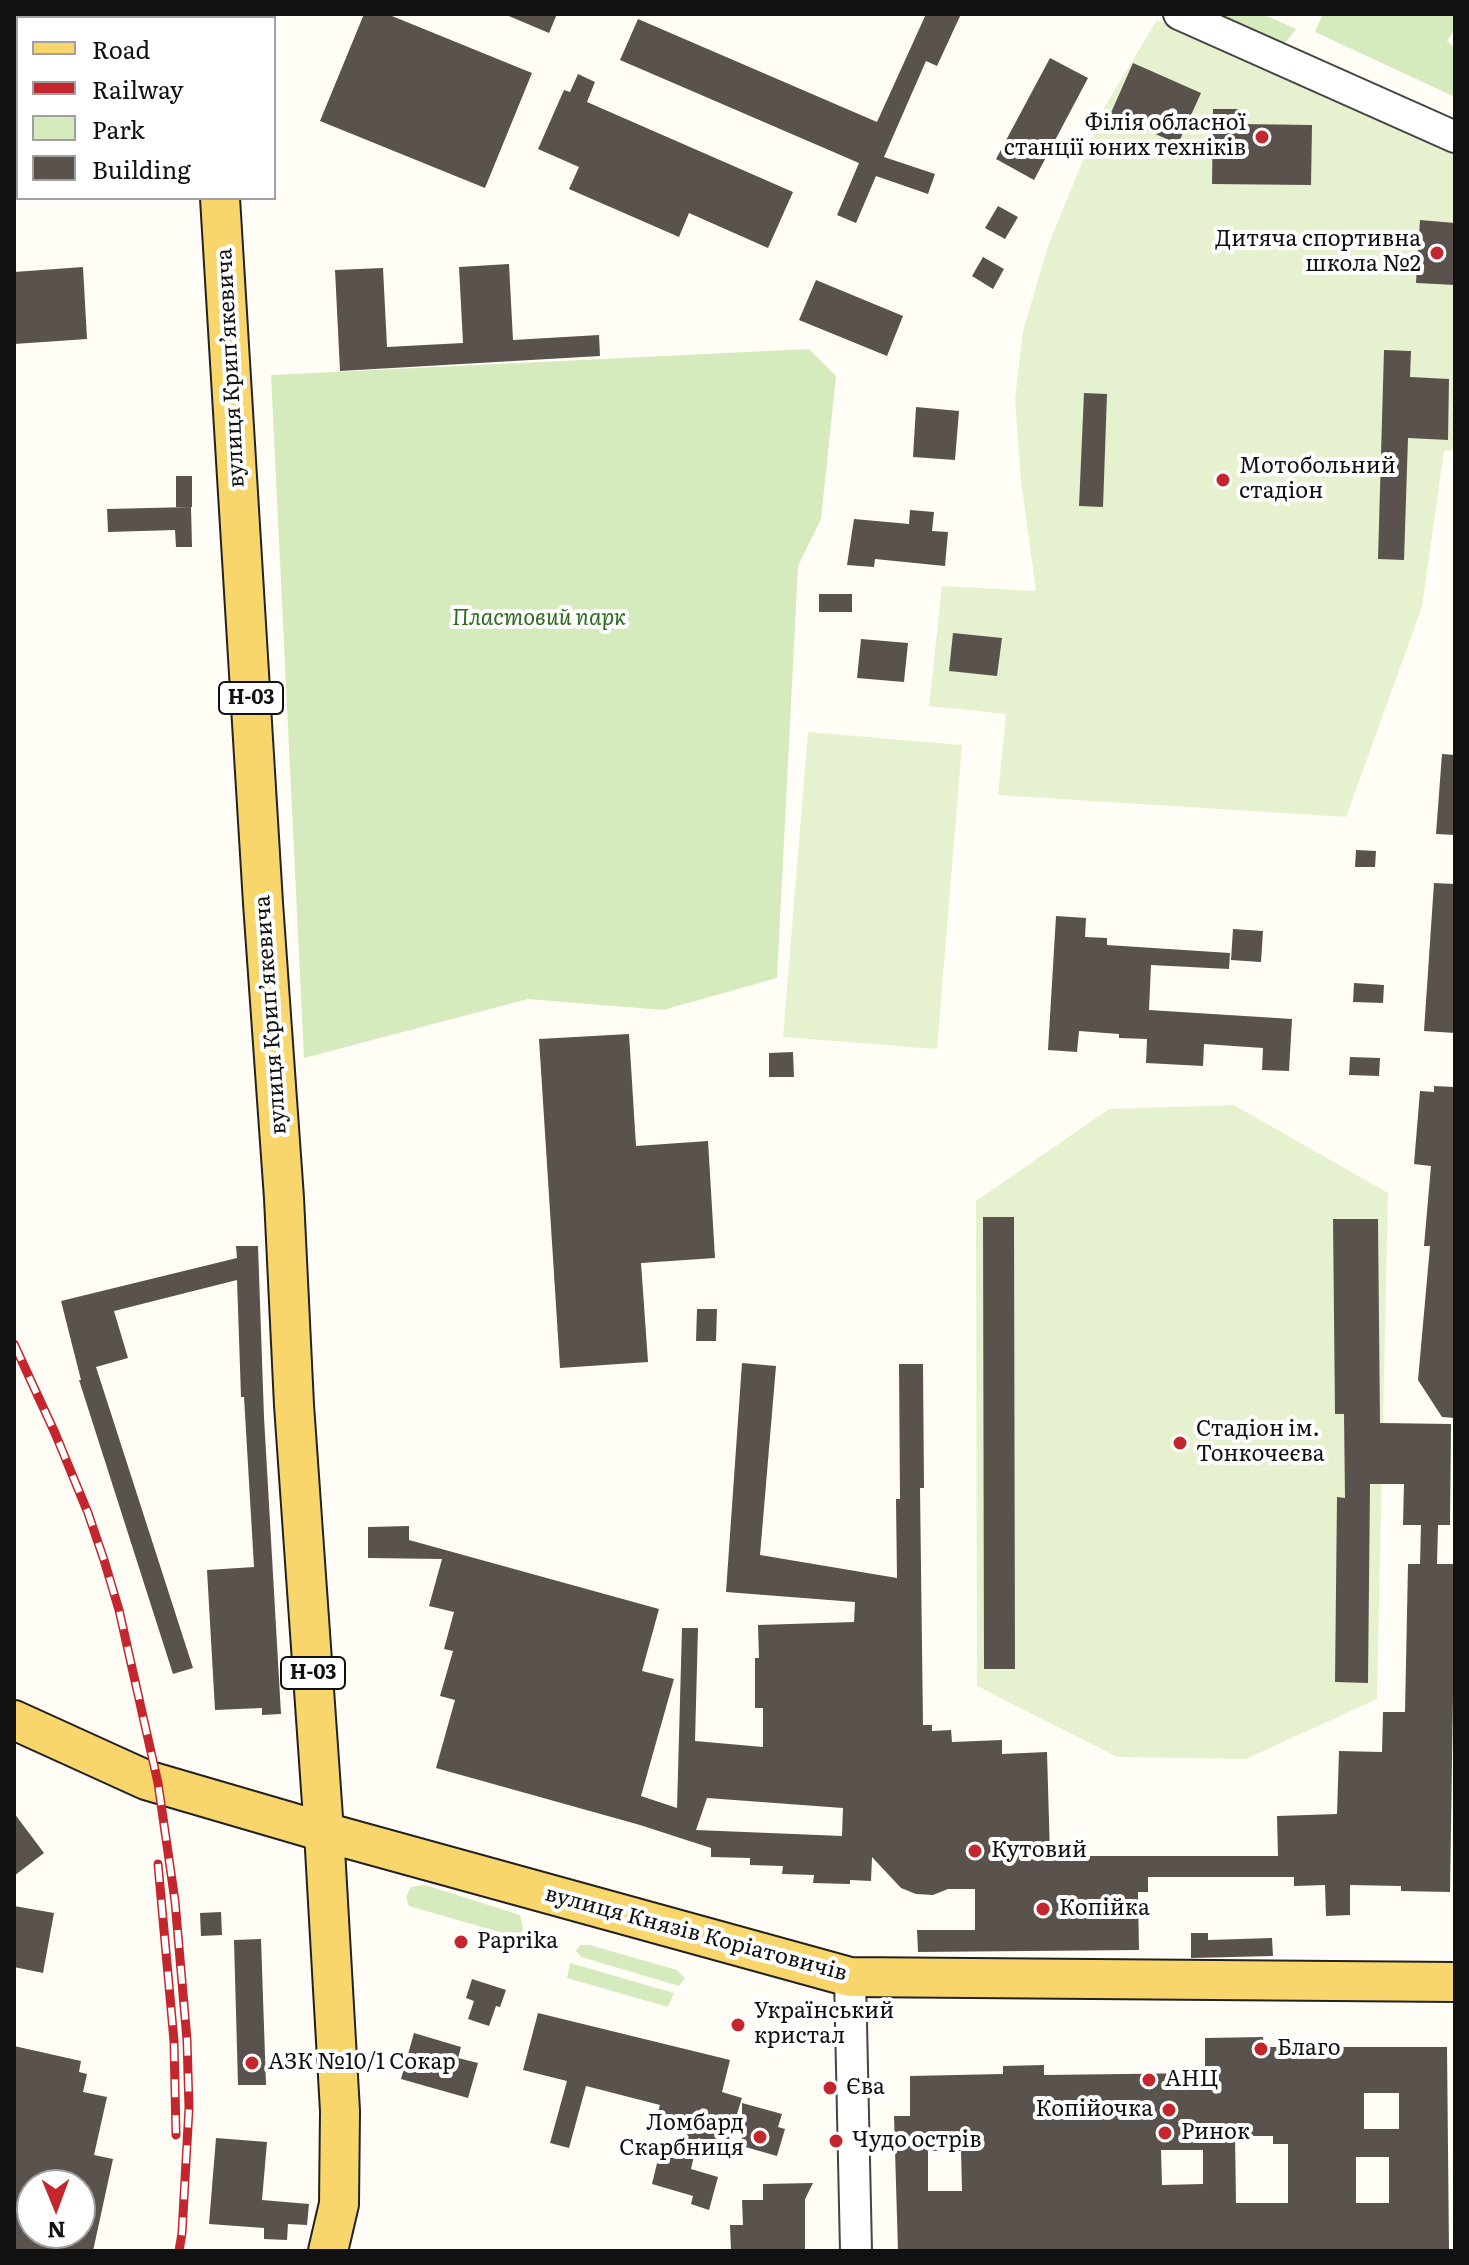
<!DOCTYPE html>
<meta charset="utf-8">
<style>
body{margin:0}
#map{position:relative;width:1469px;height:2265px;overflow:hidden;background:#fffdf5;font-family:Literata,serif}
canvas{display:block}
.frame{position:absolute;inset:0;border:16px solid #111;pointer-events:none}
.legend{position:absolute;left:16px;top:16px;width:260px;height:184px;box-sizing:border-box;background:#fff;border:2px solid #a0a0a0;margin:0;padding:10px 14px;list-style:none;font-size:24px;color:#111}
.legend li{display:flex;align-items:center;gap:16px;height:40px}
.legend b{width:40px;border:2px solid #a0a0a0}
.north{position:absolute;left:16px;top:2169px;width:80px;height:80px;box-sizing:border-box;background:#fff;border:2px solid #a0a0a0;border-radius:50%;rotate:179deg;font-size:22px;font-weight:700;line-height:32px;text-align:center;color:#111}
.north::after{content:'';display:block;margin:auto;width:28px;height:36px;background:#c4262e;clip-path:polygon(50% 0,100% 100%,50% 72%,0 100%)}
</style>
<div id="map">
<canvas width="1469" height="2265"></canvas>
<div class="frame"></div>
<ul class="legend">
<li><b style="height:10px;background:#f9d66b"></b>Road</li>
<li><b style="height:10px;background:#c4262e"></b>Railway</li>
<li><b style="height:22px;background:#d5ebbd"></b>Park</li>
<li><b style="height:22px;background:#5a524d"></b>Building</li>
</ul>
<div class="north">N</div>
</div>
<script>
const g = document.querySelector('canvas').getContext('2d');
g.lineJoin = 'round';
function fill(path, color) { g.fillStyle = color; g.fill(path, 'evenodd'); }
const poly = rows => new Path2D(rows.map(r => 'M' + r).join(''));
function trace(path, color, width, dash) { g.strokeStyle = color; g.lineWidth = width; g.lineCap = dash ? 'butt' : 'round'; g.setLineDash(dash || []); g.stroke(path); }
function write(font, color, halo, rows, align = 'center') {
  g.font = font + ' Literata,serif'; g.lineWidth = 8; g.setLineDash([]); g.textBaseline = 'middle'; g.strokeStyle = halo; g.fillStyle = color; for (const [text, x, y, turn = 0] of rows) {
    g.save(); g.translate(x, y); g.rotate((+turn || 0) * Math.PI / 180); g.textAlign = isNaN(turn) ? turn : align; if (halo) g.strokeText(text, 0, 0); g.fillText(text, 0, 0); g.restore();
  }
}
fill(poly([
 [1212,14,1262,14,1296,29,1285,43],
 [1323,14,1455,14,1455,29,1447,41,1455,47,1455,97,1315,32],
 [809,349,836,376,821,519,798,566,777,978,663,1010,528,999,304,1058,271,375],
 [425,1885,520,1915,523,1929,520,1938,409,1906,406,1897,411,1887],
 [580,1945,590,1945,677,1970,685,1978,679,1986,581,1957,576,1951],
 [570,1963,674,1993,668,2007,567,1978]
]), '#d5ebbd');
fill(poly([
 [1157,20,1455,154,1455,450,1444,451,1422,607,1346,817,998,795,1006,714,929,706,942,586,1036,591,1021,481,1015,399,1023,331,1048,246,1105,106],
 [808,732,962,745,937,1049,783,1037],
 [1234,1105,1388,1193,1377,1699,1246,1759,1117,1757,977,1686,976,1201,1109,1109]
]), '#e6f2cf');
fill(poly([
 [364,14,387,14,532,73,485,188,320,121],
 [504,14,557,14,549,33],
 [926,14,961,14,937,66,926,61,884,157,935,174,928,194,876,176,856,223,837,215,859,163,620,60,638,19,877,122],
 [1050,58,1088,78,1034,180,996,159],
 [1133,63,1201,93,1178,144,1128,122,1124,132,1106,124],
 [578,74,595,82,587,102,793,192,768,248,689,213,679,237,569,189,579,167,538,149,564,90,570,92],
 [1213,109,1240,109,1239,124,1312,125,1311,185,1212,184],
 [998,206,1018,217,1005,239,985,228],
 [1420,220,1455,223,1455,285,1416,283],
 [983,257,1004,269,993,289,972,276],
 [509,264,513,340,599,335,600,356,340,371,335,270,383,268,387,347,463,343,459,267],
 [83,267,87,339,14,344,14,272],
 [816,280,903,316,887,356,799,320],
 [1384,350,1411,351,1410,377,1449,379,1448,440,1408,438,1404,560,1378,559],
 [1084,393,1107,394,1103,507,1079,506],
 [916,407,959,411,955,460,913,457],
 [176,476,192,476,192,507,176,507],
 [191,507,192,547,176,547,175,530,108,532,107,509],
 [910,510,934,512,932,531,948,532,945,566,875,559,874,567,847,565,854,519,909,524],
 [819,594,852,594,852,612,819,612],
 [953,633,1002,638,997,676,949,671],
 [861,639,908,643,904,682,857,678],
 [1442,754,1455,755,1455,835,1436,834],
 [1356,850,1376,851,1375,867,1355,867],
 [1434,883,1455,884,1455,1033,1424,1031],
 [1056,916,1086,918,1085,937,1107,938,1107,945,1230,953,1229,969,1151,965,1149,1010,1292,1019,1289,1071,1262,1070,1263,1048,1204,1044,1203,1066,1146,1063,1147,1039,1119,1038,1119,1034,1079,1031,1077,1052,1048,1050],
 [1233,929,1263,931,1261,962,1231,960],
 [1354,983,1384,985,1383,1003,1353,1002],
 [629,1034,636,1146,708,1141,715,1258,641,1263,648,1362,560,1368,539,1039],
 [793,1052,794,1077,769,1077,769,1053],
 [1350,1057,1380,1058,1379,1076,1349,1075],
 [1434,1086,1455,1087,1455,1418,1442,1417,1418,1380,1430,1246,1424,1246,1431,1166,1414,1164,1420,1091,1434,1092],
 [983,1217,1014,1217,1015,1669,984,1669],
 [1333,1219,1378,1219,1380,1423,1451,1424,1450,1525,1438,1525,1437,1564,1455,1564,1450,1892,1401,1891,1401,1886,1350,1885,1350,1915,1326,1916,1325,1885,1294,1886,1294,1877,1148,1877,1148,1892,1138,1892,1139,1950,918,1952,917,1930,975,1930,975,1889,948,1889,933,1895,916,1894,901,1888,872,1857,871,1881,850,1880,850,1884,813,1883,814,1875,782,1874,783,1866,750,1865,750,1858,711,1857,711,1848,640,1825,436,1768,455,1700,440,1696,453,1651,444,1649,454,1612,429,1606,442,1559,368,1558,368,1527,409,1526,409,1540,659,1609,642,1671,674,1679,641,1796,677,1808,682,1628,698,1628,695,1741,763,1747,763,1708,755,1708,755,1658,759,1658,758,1625,854,1622,855,1602,726,1592,742,1363,776,1366,760,1555,897,1578,896,1499,900,1499,899,1364,923,1364,924,1488,920,1488,923,1725,932,1725,932,1731,951,1730,952,1742,1002,1740,1002,1754,1047,1752,1050,1856,1278,1856,1277,1816,1337,1814,1339,1751,1382,1752,1383,1712,1405,1712,1408,1564,1420,1564,1421,1525,1403,1525,1404,1484,1370,1484,1368,1683,1335,1682,1337,1497,1345,1498,1344,1414,1335,1414],
 [707,1798,843,1808,842,1836,696,1830],
 [236,1246,258,1246,264,1417,281,1714,262,1715,262,1708,215,1710,207,1570,254,1567,244,1397,241,1397,237,1280,114,1311,128,1358,96,1367,193,1668,173,1674,79,1380,81,1380,61,1301,237,1258],
 [697,1309,717,1309,716,1341,696,1341],
 [14,1813,44,1853,14,1876],
 [14,1906,54,1913,43,1973,14,1967],
 [221,1912,222,1935,201,1936,200,1913],
 [1191,1933,1208,1933,1208,1940,1272,1938,1273,1956,1191,1958],
 [261,1939,266,2085,238,2085,234,1940],
 [472,1979,506,1990,500,2007,496,2006,489,2026,468,2019,474,2001,466,1998],
 [538,2013,730,2060,722,2092,742,2098,727,2146,698,2138,691,2169,718,2177,709,2210,691,2204,693,2196,652,2184,659,2155,677,2159,685,2120,658,2112,660,2105,586,2086,569,2148,550,2143,567,2081,523,2070],
 [414,2033,461,2047,458,2058,478,2063,468,2098,401,2079],
 [1263,2037,1264,2047,1447,2047,1449,2251,898,2251,894,2116,910,2116,910,2076,1003,2074,1003,2066,1044,2065,1044,2075,1205,2073,1205,2038],
 [1364,2093,1399,2093,1399,2129,1364,2129],
 [1235,2136,1273,2136,1273,2144,1288,2144,1288,2203,1236,2203],
 [1161,2150,1203,2150,1203,2184,1162,2185],
 [928,2151,961,2151,962,2191,928,2191],
 [1356,2157,1389,2157,1389,2203,1356,2203],
 [14,2046,81,2061,79,2072,87,2074,83,2092,107,2097,94,2155,113,2159,93,2251,71,2251,55,2248,54,2251,14,2251],
 [32,2185,80,2185,80,2233,32,2233],
 [742,2103,782,2114,778,2127,785,2129,777,2156,742,2146],
 [216,2138,267,2142,262,2200,309,2204,307,2225,288,2224,287,2240,264,2239,264,2228,209,2224],
 [813,2183,805,2199,805,2251,731,2251,730,2225,743,2225,742,2200,763,2200,763,2184]
]), '#5a524d');
const minor = poly([
 [1179,14,1455,137],
 [850,1977,856,2251]
]);
const major = poly([
 [209,14,210,18],
 [220,198,263,903,284,1198,294,1405,324,1832,340,2111,339,2204,328,2251],
 [14,1720,146,1780,324,1832,850,1977,1455,1982]
]);
trace(minor, '#444', 34);
trace(major, '#222', 42);
trace(minor, '#fff', 30);
trace(major, '#f9d66b', 38);
const rail = poly([
 [14,1344,55,1433,88,1513,104,1560,119,1610,158,1783,175,1901,187,2040,189,2108,182,2233,179,2251],
 [158,1864,174,2041,176,2135]
]);
trace(rail, '#c4262e', 9);
trace(rail, '#fff', 6, [18]);
for (const [x, y, r, color] of [
 [1262,137,8,"#c4262e"],
 [1437,253,8,"#c4262e"],
 [1223,480,8,"#c4262e"],
 [1180,1443,8,"#c4262e"],
 [975,1851,8,"#c4262e"],
 [1043,1909,8,"#c4262e"],
 [461,1942,8,"#c4262e"],
 [738,2025,8,"#c4262e"],
 [1261,2049,8,"#c4262e"],
 [252,2063,8,"#c4262e"],
 [1149,2080,8,"#c4262e"],
 [830,2088,8,"#c4262e"],
 [1169,2110,8,"#c4262e"],
 [1165,2133,8,"#c4262e"],
 [760,2137,8,"#c4262e"],
 [836,2141,8,"#c4262e"]
]) { const dot = new Path2D(); dot.arc(x, y, r, 0, 2 * Math.PI); g.fillStyle = color; g.fill(dot); trace(dot, '#fff', 3); }
for (const [x, y, w] of [
 [251,698,64],
 [313,1673,64]
]) { const box = new Path2D(); box.roundRect(x - w / 2, y - 16, w, 32, 6); g.fillStyle = '#fff'; g.fill(box); trace(box, '#111', 2); }
write('bold 20px', '#111', null, [
 ["Н-03",251,698],
 ["Н-03",313,1673]
]);
write('22px', '#111', '#fff', [
 ["Філія обласної",1246,124,"right"],
 ["станції юних техніків",1246,149,"right"],
 ["Дитяча спортивна",1421,240,"right"],
 ["школа №2",1421,265,"right"],
 ["Мотобольний",1239,467],
 ["стадіон",1239,492],
 ["Стадіон ім.",1196,1430],
 ["Тонкочеєва",1196,1455],
 ["Кутовий",991,1851],
 ["Копійка",1059,1909],
 ["Paprika",477,1942],
 ["Український",754,2012],
 ["кристал",754,2037],
 ["Благо",1277,2049],
 ["АЗК №10/1 Сокар",268,2063],
 ["АНЦ",1165,2080],
 ["Єва",846,2088],
 ["Копійочка",1153,2110,"right"],
 ["Ломбард",744,2124,"right"],
 ["Скарбниця",744,2149,"right"],
 ["Ринок",1181,2133],
 ["Чудо острів",852,2141]
], 'left');
write('22px', '#111', '#fff', [
 ["вулиця Крипʼякевича",231,368,-93],
 ["вулиця Крипʼякевича",271,1015,-94],
 ["вулиця Князів Коріатовичів",696,1934,15]
]);
write('italic 22px', '#2f6b1f', '#fff', [
 ["Пластовий парк",539,619]
]);
</script>
